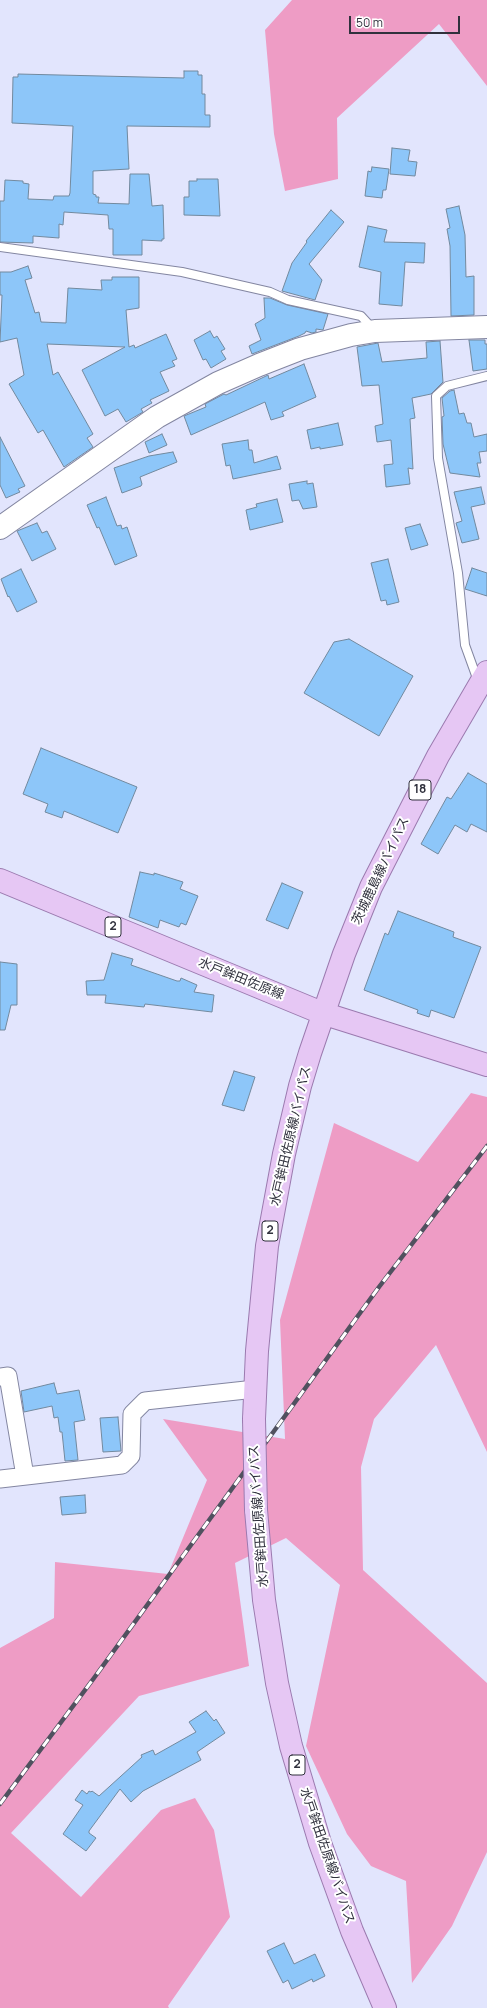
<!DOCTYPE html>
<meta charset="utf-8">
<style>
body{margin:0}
#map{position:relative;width:487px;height:2008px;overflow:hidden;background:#e2e5fd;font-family:Manrope,sans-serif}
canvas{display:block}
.scale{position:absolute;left:349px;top:16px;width:111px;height:18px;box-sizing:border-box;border:2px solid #30313d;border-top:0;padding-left:5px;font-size:12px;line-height:14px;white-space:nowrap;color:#30313d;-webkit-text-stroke:3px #fff;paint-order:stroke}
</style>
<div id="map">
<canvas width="487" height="2008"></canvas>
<div class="scale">50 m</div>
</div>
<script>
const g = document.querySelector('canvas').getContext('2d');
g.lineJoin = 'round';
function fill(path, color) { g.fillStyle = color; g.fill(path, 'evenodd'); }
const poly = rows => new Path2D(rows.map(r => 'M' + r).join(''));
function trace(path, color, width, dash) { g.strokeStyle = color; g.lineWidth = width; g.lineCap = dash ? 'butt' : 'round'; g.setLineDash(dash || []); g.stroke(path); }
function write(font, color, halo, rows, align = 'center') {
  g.font = font + ' Manrope,"Noto Sans JP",sans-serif'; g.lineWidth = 4; g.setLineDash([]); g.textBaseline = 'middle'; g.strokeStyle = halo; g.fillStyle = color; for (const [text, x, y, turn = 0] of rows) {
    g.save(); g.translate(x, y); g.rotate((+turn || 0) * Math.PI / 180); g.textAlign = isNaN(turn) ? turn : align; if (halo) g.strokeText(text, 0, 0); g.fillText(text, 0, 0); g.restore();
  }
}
fill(poly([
 [292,0,487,0,487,86,439,24,337,118,338,179,285,191,274,134,265,30],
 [471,1093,487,1097,487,1452,436,1345,374,1419,361,1467,363,1570,487,1683,487,1852,452,1926,412,1983,406,1881,371,1866,347,1834,306,1746,340,1585,286,1538,235,1563,249,1666,139,1696,11,1833,81,1897,161,1810,195,1798,214,1830,230,1917,168,2006,169,2008,0,2008,0,1648,54,1618,55,1562,168,1574,207,1480,163,1419,285,1439,280,1320,334,1123,418,1162]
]), '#ee9cc5');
const building = poly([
 [184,71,198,71,198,75,202,75,202,94,205,94,205,115,210,115,210,127,127,126,129,169,93,171,93,194,96,195,96,197,99,197,98,203,129,204,130,174,149,174,152,206,163,205,164,239,162,239,162,241,142,240,142,255,113,255,113,229,109,229,108,215,64,212,63,225,59,224,59,238,33,236,33,243,0,242,0,201,4,201,5,180,23,181,23,183,29,184,28,199,53,200,54,196,69,196,70,193,73,126,12,123,13,77,18,77,18,74,184,78,184,71],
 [392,148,410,150,408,161,417,162,415,176,390,174,392,148],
 [372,167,389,169,386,190,383,190,382,198,365,196,368,171,371,172,372,167],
 [197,179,218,179,220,216,184,215,184,197,189,197,189,181,197,181,197,179],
 [459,206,465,235,466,277,474,276,474,315,451,316,450,246,447,229,450,228,446,209,459,206],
 [331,210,344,222,309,264,322,280,315,300,282,291,292,263,307,242,306,241,331,210],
 [368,226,387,230,384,242,425,243,424,263,405,262,402,306,379,304,381,272,359,267,368,226],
 [28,266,32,278,25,280,35,313,39,312,41,322,66,323,68,288,102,290,101,280,112,280,112,277,139,277,139,308,126,310,129,347,134,345,135,348,166,334,177,359,172,361,175,366,160,372,169,391,150,400,152,403,141,409,143,412,126,422,118,409,105,416,82,370,125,347,47,344,53,375,58,372,93,434,87,438,93,447,64,467,43,430,38,433,9,384,24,375,17,338,0,342,2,295,0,295,0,272,11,272,28,266],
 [264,298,270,298,287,305,328,314,323,330,316,329,316,332,312,333,306,331,305,333,299,336,252,354,249,346,261,340,255,324,265,318,264,298],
 [210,331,214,338,217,336,225,349,221,351,226,359,211,368,206,359,203,360,194,340,210,331],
 [469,340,485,340,485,344,487,344,487,369,473,371,469,340],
 [440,341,443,382,431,394,412,398,415,418,410,419,413,469,408,468,410,484,386,487,384,465,393,464,391,440,377,442,375,426,383,424,379,385,362,386,357,347,378,343,382,362,427,358,426,342,440,341],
 [304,364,316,397,282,412,284,416,271,420,265,402,191,435,184,416,206,407,205,404,224,394,226,395,264,377,268,375,269,379,304,364],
 [454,390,459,414,464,413,467,423,471,423,474,437,487,434,487,451,479,452,481,463,477,463,480,477,450,473,443,444,442,417,444,416,442,398,450,391,454,390],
 [338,423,343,445,320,449,320,447,311,449,307,430,338,423],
 [162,434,167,445,149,453,145,442,162,434],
 [0,437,25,486,18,489,20,492,6,498,0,485,0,437],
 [248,440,249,450,252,450,254,463,277,456,281,469,233,479,230,465,226,466,222,444,248,440],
 [173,452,177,462,140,477,142,484,141,486,122,493,114,468,149,456,173,452],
 [307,481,307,484,313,483,317,507,303,509,299,500,292,501,289,484,307,481],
 [481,487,485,504,471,507,479,539,462,543,456,523,462,521,454,492,481,487],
 [106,497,117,526,121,525,122,529,127,527,137,556,115,565,99,527,97,528,87,505,106,497],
 [277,499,283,522,250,530,246,510,257,507,256,504,277,499],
 [37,523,42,533,47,531,56,549,32,561,17,531,37,523],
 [420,524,428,545,411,550,405,528,420,524],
 [388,559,399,602,387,605,386,600,381,601,371,563,388,559],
 [472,568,487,573,487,596,465,589,472,568],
 [21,569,37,602,17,612,9,596,8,597,1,579,21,569],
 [349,639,413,676,379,736,304,693,334,642,349,639],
 [41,748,137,787,118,833,64,811,62,818,45,812,48,804,23,794,41,748],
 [468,773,487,784,487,832,471,824,467,832,455,825,438,854,421,844,447,797,451,799,468,773],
 [140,872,154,875,154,873,183,882,180,889,198,896,186,925,181,923,179,927,160,920,158,928,129,917,140,872],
 [282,883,303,892,288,929,266,920,282,883],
 [398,911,454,932,453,937,481,947,454,1018,431,1010,429,1017,417,1013,418,1010,364,990,385,933,388,935,398,911],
 [112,953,133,959,131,965,177,981,180,981,181,978,197,985,194,992,214,995,212,1012,145,1004,144,1007,105,1003,106,995,87,995,86,981,104,980,112,953],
 [0,962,17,964,17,1005,11,1005,5,1030,0,1030,0,962],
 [234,1071,255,1077,244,1111,222,1105,234,1071],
 [54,1383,57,1394,79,1390,85,1420,74,1422,78,1460,65,1461,62,1432,60,1432,58,1417,54,1418,52,1406,24,1412,21,1391,54,1383],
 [118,1417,121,1451,103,1452,100,1418,118,1417],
 [85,1495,86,1513,62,1515,60,1497,85,1495],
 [206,1711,214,1721,216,1719,225,1733,197,1752,201,1760,143,1791,131,1802,120,1789,89,1831,89,1833,96,1838,86,1851,63,1834,83,1805,75,1800,82,1790,87,1794,89,1791,91,1792,92,1791,99,1796,142,1757,141,1755,153,1750,155,1755,196,1732,189,1722,206,1711],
 [284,1943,294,1964,315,1954,325,1976,313,1982,312,1979,292,1989,288,1980,283,1983,267,1951,284,1943]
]);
fill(building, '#8dc6f9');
trace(building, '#72899e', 1);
const lane = poly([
 [0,247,182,272,270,292,288,300,361,316,373,329],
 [478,681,465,645,458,573,438,458,436,396,447,386,487,376]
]);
const street = poly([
 [0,1377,8,1376,25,1476],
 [0,1479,122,1465,131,1456,132,1414,145,1401,255,1389]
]);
const secondary = poly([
 [0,528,157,417,218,383,259,365,300,349,351,335,375,331,487,327]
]);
const primary = poly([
 [0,880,322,1013,487,1065],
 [254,1419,257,1351,267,1246,284,1154,300,1086,310,1053,344,954,371,887,438,756,487,672],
 [256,1510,264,1600,277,1683,291,1746,320,1843,352,1931,385,2008]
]);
trace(lane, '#8386a1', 10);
trace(street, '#8386a1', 19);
trace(secondary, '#8386a1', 24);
trace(primary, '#9b7aaf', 24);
trace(lane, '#fff', 8);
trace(street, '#fff', 17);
trace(secondary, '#fff', 22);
trace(primary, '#e6c7f4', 22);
const rail = poly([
 [0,1804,94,1678,379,1287,487,1146]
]);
trace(rail, '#50515f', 4.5);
trace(rail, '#fff', 3, [9]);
const primaryBridge = poly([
 [254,1419,256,1510]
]);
trace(primaryBridge, '#9b7aaf', 24, []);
trace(primaryBridge, '#e6c7f4', 22);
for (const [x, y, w] of [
 [420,790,22],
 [113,927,16],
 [270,1231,16],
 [297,1765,16]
]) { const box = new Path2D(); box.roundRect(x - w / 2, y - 10, w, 20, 3); g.fillStyle = '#fff'; g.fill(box); trace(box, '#30313d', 1); }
write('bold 12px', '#30313d', null, [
 ["18",420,790],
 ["2",113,927],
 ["2",270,1231],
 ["2",297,1765]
]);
write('13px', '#30313d', '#fff', [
 ["茨城鹿島線バイパス",381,871,-65],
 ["水戸鉾田佐原線",241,979,22],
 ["水戸鉾田佐原線バイパス",291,1136,-77],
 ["水戸鉾田佐原線バイパス",259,1516,-94],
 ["水戸鉾田佐原線バイパス",327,1856,71]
]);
</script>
